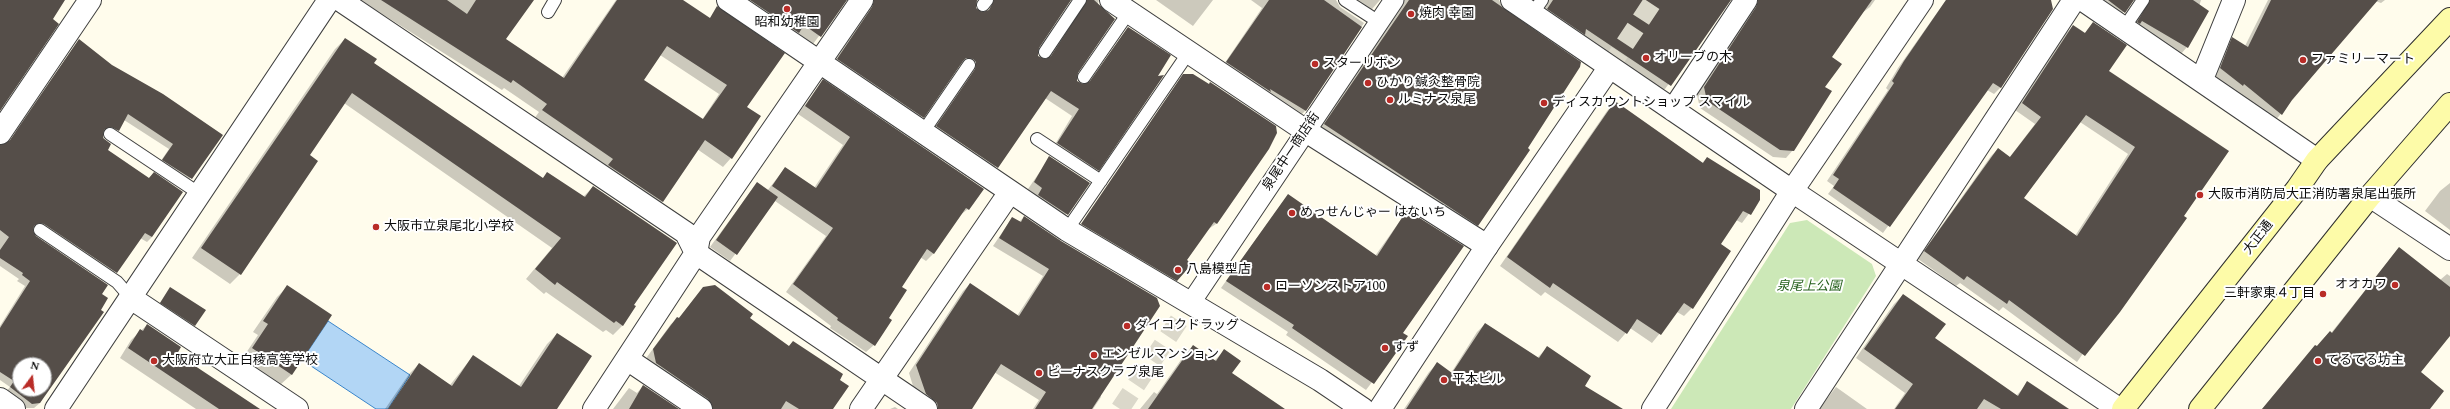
<!DOCTYPE html>
<meta charset="utf-8">
<style>
body{margin:0}
#map{position:relative;width:2450px;height:409px;overflow:hidden;background:#fffcec;font-family:Spectral,serif}
canvas{display:block}
.north{position:absolute;left:12px;top:357px;width:40px;height:40px;box-sizing:border-box;background:#fff;border:1px solid #9e9e9e;border-radius:50%;rotate:15deg;font-size:11px;font-weight:700;line-height:16px;text-align:center;color:#0c0c0c}
.north::after{content:'';display:block;margin:auto;width:14px;height:18px;background:#b92c27;clip-path:polygon(50% 0,100% 100%,50% 72%,0 100%)}
</style>
<div id="map">
<canvas width="2450" height="409"></canvas>
<div class="north">N</div>
</div>
<script>
const g = document.querySelector('canvas').getContext('2d');
g.lineJoin = 'round';
function fill(path, color) { g.fillStyle = color; g.fill(path, 'evenodd'); }
const poly = rows => new Path2D(rows.map(r => 'M' + r).join(''));
function trace(path, color, width, dash) { g.strokeStyle = color; g.lineWidth = width; g.lineCap = dash ? 'butt' : 'round'; g.setLineDash(dash || []); g.stroke(path); }
function write(font, color, halo, rows, align = 'center') {
  g.font = font + ' Spectral,"Noto Sans JP",serif'; g.lineWidth = 4; g.setLineDash([]); g.textBaseline = 'middle'; g.strokeStyle = halo; g.fillStyle = color; for (const [text, x, y, turn = 0] of rows) {
    g.save(); g.translate(x, y); g.rotate((+turn || 0) * Math.PI / 180); g.textAlign = isNaN(turn) ? turn : align; if (halo) g.strokeText(text, 0, 0); g.fillText(text, 0, 0); g.restore();
  }
}
fill(poly([
 [1807,220,1872,264,1876,276,1791,409,1671,409,1790,223]
]), '#cce8b7');
const water = poly([
 [328,321,410,375,388,409,376,409,302,360,328,321]
]);
fill(water, '#b2d6f5');
trace(water, '#3a85ca', 1);
fill(poly([
 [360,0,533,0,505,39,562,78,616,0,682,0,709,19,719,9,746,107,731,158,723,167,697,149,662,202,653,210,534,119,539,112,504,88,502,90],
 [660,55,719,94,702,120,643,80],
 [731,0,846,0,813,44,798,33,791,39],
 [865,0,978,0,974,4,977,11,982,14,988,9,984,1,979,0,1071,0,1038,47,1037,55,1041,59,1047,60,1079,12,1081,8,1075,0,1099,0,1077,72,1076,81,1084,86,1087,84,1128,28,1098,170,1091,177,1051,151,1072,116,1045,98,990,174,930,134,968,77,969,70,966,65,959,65,916,124,830,66,866,15,867,2],
 [1156,0,1213,0,1193,26],
 [1251,0,1380,0,1366,16,1341,0,1336,0,1340,7,1364,23,1305,111,1298,118,1220,70,1262,8],
 [1393,0,1499,0,1504,11,1478,225,1471,232,1318,131,1396,14,1397,3],
 [1534,0,1730,0,1665,89,1658,89,1539,15,1539,1],
 [1749,0,1875,0,1870,7,1862,13,1830,58,1824,87,1793,150,1786,158,1773,157,1700,108,1697,95,1750,15,1751,2],
 [1946,0,2050,0,2052,8,2000,88,1994,94,1987,90,1883,233,1828,194,1834,186,1827,181,1888,90,1886,88,1898,68],
 [2100,0,2133,0,2118,19],
 [2141,0,2201,0,2187,47,2181,54,2131,29,2144,8],
 [2268,0,2385,0,2381,3,2375,1,2274,122,2236,91,2235,92,2213,76,2226,45,2233,38,2245,46],
 [2093,23,2108,72,2227,151,2077,362,2003,307,1999,311,1960,283,1956,286,1918,259,1991,156,1998,149,2009,158,2035,124,2015,110,2066,33,2073,26,2084,34],
 [2080,122,2128,154,2075,236,2022,198],
 [345,39,373,63,542,179,548,173,583,197,593,187,632,305,623,325,613,335,606,330,603,332,546,292,544,294,526,279,552,248,344,103,308,156,240,274,230,284,192,258,335,49],
 [79,40,112,66,221,135,186,184,158,165,169,149,124,120,113,135,103,132,106,150,148,179,154,173,152,237,147,242,140,238,111,277,39,229,32,228,35,237,107,285,40,403,34,408,26,408,5,393,10,387,0,380,0,326,25,286,17,281,19,279,0,266,0,159,17,133,15,131],
 [20,365,44,365,44,389,20,389],
 [1183,75,1268,148,1216,224,1207,230,1186,261,1190,264,1172,287,1079,228],
 [823,81,968,209,959,216,933,254,926,261,920,257,900,287,874,345,866,352,830,328,831,326,786,292,826,236,775,201,730,261,710,247,757,183,767,191,785,168,814,188,843,145,798,114],
 [1615,103,1702,163,1707,158,1759,200,1742,223,1736,220,1719,245,1692,308,1684,316,1677,312,1652,343,1630,328,1618,342,1545,292,1541,296,1500,266,1607,111],
 [1050,157,1089,183,1060,222,1031,202,1036,195,1028,189],
 [2450,183,2450,230,2425,211,2440,191],
 [1288,195,1375,256,1407,211,1402,333,1407,336,1366,390,1286,335,1288,332,1221,288],
 [1024,217,1060,242,1101,397,1093,409,1033,409,1039,400,994,372,971,409,950,409,913,386,909,373,963,291,970,284,1017,316,1043,276,993,246,1012,218,1019,222],
 [2399,248,2440,280,2447,274,2450,276,2450,335,2419,373,2429,409,2262,409,2322,340,2330,332,2331,333],
 [288,286,331,315,291,375,280,385,242,359,258,335,253,332,277,297],
 [170,288,194,325,191,329,158,306],
 [703,288,788,347,793,342,838,380,832,409,704,409,649,370,647,357,671,324,678,319],
 [1903,295,1934,338,2016,396,2028,383,2044,409,1894,409,1905,393,1856,358,1894,304],
 [1485,324,1537,358,1547,348,1583,386,1621,409,1404,409,1429,372,1437,364,1451,373,1477,332],
 [147,325,175,354,258,409,196,409,120,358,131,340],
 [557,334,556,409,385,409,409,374,419,364,450,385,473,356,519,386,547,344],
 [1193,347,1214,361,1224,351,1231,373,1283,409,1140,409,1154,392,1157,394,1183,357],
 [643,386,677,409,613,409,629,388,637,393],
 [1836,387,1867,409,1819,409],
 [895,407,898,409,890,409]
]), '#0003');
fill(poly([
 [0,0,65,0,53,19,59,24,0,111],
 [381,0,447,0,467,14,476,0,534,0,506,39,564,78,617,0,683,0,710,18,717,6,785,53,747,107,761,116,732,159,705,140,663,202,608,165,613,159,542,110,547,104,513,80,511,83],
 [667,46,727,85,703,119,644,80],
 [750,0,847,0,821,37,804,25,799,33],
 [874,0,977,0,976,8,982,12,989,10,994,0,1071,0,1039,48,1038,56,1045,59,1051,56,1087,0,1094,0,1115,19,1078,73,1077,81,1083,84,1090,81,1128,27,1171,55,1158,76,1164,75,1099,171,1057,143,1079,109,1051,91,998,168,936,126,975,69,976,62,973,59,966,58,963,61,924,118,837,59,872,7],
 [1269,0,1324,0,1362,27,1306,111,1270,89,1271,92,1226,62],
 [1409,0,1492,0,1581,62,1580,67,1528,148,1530,150,1478,226,1324,124],
 [1553,0,1731,0,1671,86,1586,29,1585,35,1547,9],
 [1758,0,1872,0,1832,57,1842,64,1825,87,1832,91,1794,151,1780,150,1707,101,1704,87,1756,7],
 [1946,0,2051,0,2053,9,2001,88,1993,83,1890,227,1833,188,1839,179,1833,175,1894,83,1892,81,1904,61],
 [2108,0,2134,0,2125,13],
 [2150,0,2193,0,2209,11,2188,48,2142,21,2140,24,2137,22],
 [2271,0,2378,0,2292,100,2282,115,2244,84,2243,86,2220,68,2232,37,2248,47],
 [2093,22,2127,45,2109,71,2229,151,2184,216,2187,218,2120,312,2085,356,2009,300,2007,304,1967,276,1964,280,1924,251,1998,148,2010,157,2041,117,2022,103,2073,25,2085,33],
 [2086,115,2135,147,2077,236,2024,198],
 [345,38,377,59,374,63,543,178,547,172,585,197,593,186,677,243,634,305,636,306,623,326,616,321,614,323,557,282,555,285,535,269,561,238,352,93,310,155,318,161,241,275,201,248],
 [79,39,112,65,163,94,223,135,192,179,162,160,173,144,128,114,119,131,111,127,104,130,103,138,111,144,108,150,149,178,154,172,183,192,152,237,145,233,117,273,44,224,40,223,34,226,33,230,36,236,108,285,102,294,108,298,101,310,104,312,40,403,32,404,10,387,14,381,0,372,0,328,30,281,22,275,23,273,0,258,0,250,9,237,0,230,0,145,10,140],
 [20,365,44,365,44,389,20,389],
 [1183,74,1193,74,1209,84,1210,82,1276,126,1277,133,1269,149,1217,224,1214,222,1187,260,1192,264,1177,281,1081,224],
 [823,79,984,189,969,210,966,208,934,254,927,249,902,287,907,290,889,318,892,320,875,346,837,320,838,318,793,284,833,228,772,186,785,167,816,188,850,137,805,106],
 [1615,101,1703,163,1707,157,1760,190,1760,200,1751,215,1743,211,1721,244,1731,251,1693,309,1684,303,1661,335,1637,319,1627,334,1553,283,1550,288,1507,257],
 [1049,156,1090,183,1068,215,1038,195,1042,188,1034,182],
 [757,182,778,197,737,255,716,240],
 [1288,194,1377,256,1407,210,1464,246,1403,333,1408,336,1374,384,1292,328,1294,325,1226,281],
 [1024,216,1061,241,1157,298,1160,306,1092,409,1035,409,1046,392,1001,364,972,409,938,409,937,403,926,394,916,365,970,283,1019,316,1049,269,999,238,1012,217,1021,222],
 [2399,247,2450,287,2450,336,2421,372,2444,391,2430,409,2262,409,2315,345,2317,346,2330,331,2332,333],
 [287,285,332,315,292,375,252,348,268,324,263,321],
 [715,285,753,314,750,318,789,346,793,341,843,374,840,380,849,386,833,409,799,409,786,401,781,409,713,409,708,399,656,363,653,349,677,317,679,318,703,287],
 [170,287,206,310,195,326,160,303],
 [1903,294,1946,324,1935,338,2018,396,2027,381,2069,409,2001,409,1984,399,1977,409,1895,409,1913,384,1864,349],
 [1485,323,1539,358,1547,346,1591,376,1585,386,1623,409,1406,409,1437,362,1452,373],
 [147,324,181,347,177,354,260,409,219,409,128,348,140,329,143,331],
 [557,333,592,356,557,409,388,409,419,363,452,386,473,355,521,387],
 [1193,345,1216,361,1224,349,1241,361,1232,373,1285,409,1148,409],
 [643,385,679,409,629,409]
]), '#554e49');
trace(poly([
 [1609,68,1654,0],
 [1120,409,1190,304]
]), '#dbd8ca', 19, [19, 10]);
const service = poly([
 [1345,0,1379,22],
 [983,5,987,0],
 [548,12,555,0],
 [1532,14,1542,0],
 [2124,28,2143,0],
 [1045,52,1080,0],
 [1084,77,1129,12],
 [923,132,969,65],
 [110,134,200,194],
 [1037,139,1101,181],
 [40,230,117,282,131,298],
 [1067,230,1189,52]
]);
const pedestrian = poly([
 [1190,304,1394,0]
]);
const minor = poly([
 [340,0,686,233,696,253],
 [728,0,1067,230,1320,380,1363,409],
 [1111,0,1306,131,1487,246],
 [1512,0,1792,191],
 [2083,0,2317,160],
 [2202,79,2234,0],
 [1673,110,1746,0],
 [0,133,90,0],
 [131,298,297,409],
 [627,359,701,409],
 [0,399,14,409],
 [56,409,329,0],
 [594,409,696,253,699,237,862,0],
 [1806,409,2074,0]
]);
const tertiary = poly([
 [1792,191,2119,409],
 [2370,196,2450,249],
 [696,253,926,409],
 [861,409,1010,192],
 [1380,409,1487,246,1609,68],
 [1653,409,1792,191,1922,0]
]);
const secondary = poly([
 [2123,409,2297,189,2317,160,2450,19],
 [2200,409,2370,196,2450,104]
]);
trace(service, '#3f3f3f', 14);
trace(pedestrian, '#3f3f3f', 21);
trace(minor, '#3f3f3f', 24);
trace(tertiary, '#3f3f3f', 24);
trace(secondary, '#2e2e2e', 24);
trace(service, '#fff', 12);
trace(pedestrian, '#fff', 19);
trace(minor, '#fff', 22);
trace(tertiary, '#fff', 22);
trace(secondary, '#fdfba8', 22);
for (const [x, y, r, color] of [
 [787,9,4,"#b92c27"],
 [1411,14,4,"#b92c27"],
 [1646,58,4,"#b92c27"],
 [2303,60,4,"#b92c27"],
 [1315,64,4,"#b92c27"],
 [1368,83,4,"#b92c27"],
 [1390,100,4,"#b92c27"],
 [1544,103,4,"#b92c27"],
 [2200,195,4,"#b92c27"],
 [1292,213,4,"#b92c27"],
 [376,227,4,"#b92c27"],
 [1178,270,4,"#b92c27"],
 [2395,285,4,"#b92c27"],
 [1267,287,4,"#b92c27"],
 [2323,294,4,"#b92c27"],
 [1127,326,4,"#b92c27"],
 [1385,348,4,"#b92c27"],
 [1094,355,4,"#b92c27"],
 [154,361,4,"#b92c27"],
 [2318,361,4,"#b92c27"],
 [1039,373,4,"#b92c27"],
 [1444,380,4,"#b92c27"]
]) { const dot = new Path2D(); dot.arc(x, y, r, 0, 2 * Math.PI); g.fillStyle = color; g.fill(dot); trace(dot, '#fff', 1.5); }
write('13px', '#0c0c0c', '#fff', [
 ["焼肉 幸園",1419,14],
 ["昭和幼稚園",787,23,"center"],
 ["オリーブの木",1654,58],
 ["ファミリーマート",2311,60],
 ["スターリボン",1323,64],
 ["ひかり鍼灸整骨院",1376,83],
 ["ルミナス泉尾",1398,100],
 ["ディスカウントショップ スマイル",1552,103],
 ["大阪市消防局大正消防署泉尾出張所",2208,195],
 ["めっせんじゃー はないち",1300,213],
 ["大阪市立泉尾北小学校",384,227],
 ["八島模型店",1186,270],
 ["オオカワ",2387,285,"right"],
 ["ローソンストア100",1275,287],
 ["三軒家東４丁目",2315,294,"right"],
 ["ダイコクドラッグ",1135,326],
 ["すず",1393,348],
 ["エンゼルマンション",1102,355],
 ["大阪府立大正白稜高等学校",162,361],
 ["てるてる坊主",2326,361],
 ["ビーナスクラブ泉尾",1047,373],
 ["平本ビル",1452,380]
], 'left');
write('13px', '#0c0c0c', '#fff', [
 ["泉尾中一商店街",1292,152,-56],
 ["大正通",2259,238,-52]
]);
write('italic 13px', '#27621e', '#fff', [
 ["泉尾上公園",1809,287]
]);
</script>
